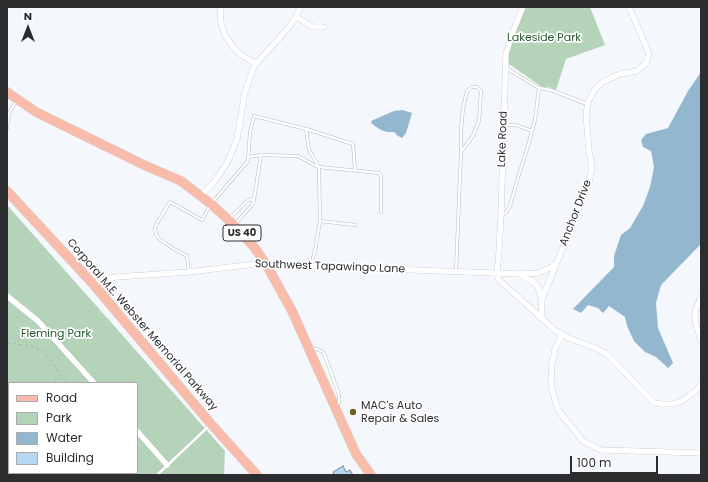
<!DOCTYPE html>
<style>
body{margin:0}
#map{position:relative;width:708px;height:482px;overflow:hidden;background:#f4f8fc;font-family:Poppins,sans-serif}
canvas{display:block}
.frame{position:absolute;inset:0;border:8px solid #2c2d2f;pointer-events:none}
.legend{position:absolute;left:8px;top:382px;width:130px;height:92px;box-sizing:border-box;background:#fff;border:1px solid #ababac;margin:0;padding:5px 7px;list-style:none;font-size:12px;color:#2c2d2f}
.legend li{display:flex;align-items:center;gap:8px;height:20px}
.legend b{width:20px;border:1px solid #ababac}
.north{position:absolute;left:8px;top:8px;width:40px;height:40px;-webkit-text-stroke:3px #fff;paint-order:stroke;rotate:0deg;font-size:11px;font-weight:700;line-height:16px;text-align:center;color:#2c2d2f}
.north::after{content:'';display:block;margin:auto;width:14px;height:18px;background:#2c2d2f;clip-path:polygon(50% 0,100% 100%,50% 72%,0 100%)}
.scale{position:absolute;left:570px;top:456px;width:88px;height:18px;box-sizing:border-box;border:2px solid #2c2d2f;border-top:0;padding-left:5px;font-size:12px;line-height:14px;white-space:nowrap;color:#2c2d2f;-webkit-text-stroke:3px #fff;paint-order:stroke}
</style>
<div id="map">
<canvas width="708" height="482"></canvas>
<div class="frame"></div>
<ul class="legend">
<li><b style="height:5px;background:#fabcaa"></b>Road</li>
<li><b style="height:11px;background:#b5d3b9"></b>Park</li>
<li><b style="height:11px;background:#94b7d0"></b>Water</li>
<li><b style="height:11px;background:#b5d7f1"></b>Building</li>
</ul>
<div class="north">N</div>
<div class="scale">100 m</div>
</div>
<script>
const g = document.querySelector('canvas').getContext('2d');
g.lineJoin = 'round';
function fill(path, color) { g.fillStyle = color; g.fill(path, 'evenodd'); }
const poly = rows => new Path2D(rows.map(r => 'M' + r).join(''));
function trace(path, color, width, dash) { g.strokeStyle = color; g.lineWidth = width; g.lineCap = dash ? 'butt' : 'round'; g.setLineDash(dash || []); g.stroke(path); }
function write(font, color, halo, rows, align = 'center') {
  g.font = font + ' Poppins,sans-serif'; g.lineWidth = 3.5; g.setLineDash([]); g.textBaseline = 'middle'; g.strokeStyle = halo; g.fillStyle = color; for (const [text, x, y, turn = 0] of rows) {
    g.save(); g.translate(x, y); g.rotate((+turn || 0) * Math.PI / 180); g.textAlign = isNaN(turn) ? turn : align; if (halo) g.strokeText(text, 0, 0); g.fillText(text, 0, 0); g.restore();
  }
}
fill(poly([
 [524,7,590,7,605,45,566,59,556,90,548,87,542,87,506,62],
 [7,205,225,451,224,475,7,475],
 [9,383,137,383,137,473,9,473]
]), '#b5d3b9');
fill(poly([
 [701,72,701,244,661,285,656,303,658,328,673,363,668,368,656,357,645,352,634,341,627,326,625,317,609,306,603,313,598,308,588,305,581,313,573,309,614,267,614,256,621,235,630,228,643,206,650,187,654,167,651,151,643,147,641,140,646,134,668,128,688,91],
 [402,110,412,113,406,133,402,138,398,136,394,132,387,132,381,130,372,124,371,121,394,111]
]), '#94b7d0');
trace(poly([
 [7,449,9,448]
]), '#94b7d0', 2);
const building = poly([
 [343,466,346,472,350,470,353,475,334,475,333,472,343,466]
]);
fill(building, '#b5d7f1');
trace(building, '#818588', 1);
const lane = poly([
 [472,87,477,87,481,91,479,121,473,136,461,152,461,131,463,108,467,91,472,87],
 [539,88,551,90,587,104],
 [504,125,516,125,532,131],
 [7,128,9,113,17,100],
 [306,129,353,144,355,170],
 [261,155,298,156,318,167],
 [502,215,506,213,510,206,517,181,528,146,535,120,539,88,506,68],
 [230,218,248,200,254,199],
 [320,221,319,167,379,173,381,175,381,212],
 [236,223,253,204,254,199,261,155,248,157],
 [311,265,315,251,320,221,355,225],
 [456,271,461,152],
 [189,272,187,256,174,249,159,239,156,234,155,228,157,223,170,202,202,220,211,204,248,161,250,132,254,116,306,129,309,150,319,167],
 [311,349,317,349,324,353,339,395,339,403,336,405],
 [157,475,209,426]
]);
const street = poly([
 [220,7,221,23,225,35,233,47,240,54,256,64],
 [523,7,514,29,506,53,501,215,499,252,497,273,499,280,556,331,571,339,593,347,607,354,654,403,659,404,673,404,682,401,697,390,701,384],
 [296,17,313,27,324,27],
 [201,196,215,181,228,161,233,149,237,139,245,92,254,66,289,27,296,17,300,7],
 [521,275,535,283,539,289,542,299],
 [94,285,105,279,116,277,189,272,255,264,520,274,538,273,550,268,556,264],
 [7,296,38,321,94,383],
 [701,297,696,309,695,318,696,325,701,340],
 [541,318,542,299,589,183,592,167,589,151,586,114,588,102,595,89,603,82,620,74,637,71,646,63,649,53,629,7],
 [562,335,555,349,552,365,551,380,553,393,558,410,583,441,601,450,701,453],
 [137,431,167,465]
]);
const primary = poly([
 [7,92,36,112,144,165,181,181,211,204,234,225,254,247,266,264,292,311,356,454,371,475],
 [7,191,94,285,211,424,257,475]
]);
trace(lane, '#b6bbbf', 3.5);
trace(street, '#b6bbbf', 6);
trace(primary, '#d5d5d5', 10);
trace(poly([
 [7,343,32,346,43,351,47,355,66,383],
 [42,383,53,382,62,378],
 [7,395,9,396],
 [7,400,9,399],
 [7,408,9,407],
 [7,455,9,453],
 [49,475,51,473]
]), '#abaeb1', 1, [3, 3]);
trace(lane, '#fff', 2.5);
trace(street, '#fff', 5.5);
trace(primary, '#fabcaa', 9);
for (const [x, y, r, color] of [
 [353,412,4,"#705f2d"]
]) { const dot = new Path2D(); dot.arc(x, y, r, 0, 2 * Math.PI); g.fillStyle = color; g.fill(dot); trace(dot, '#fff', 1.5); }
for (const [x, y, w] of [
 [242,233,38]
]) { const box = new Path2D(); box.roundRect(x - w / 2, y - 8, w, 16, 3); g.fillStyle = '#fff'; g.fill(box); trace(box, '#2c2d2f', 1); }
write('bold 10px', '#2c2d2f', null, [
 ["US 40",242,233]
]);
write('11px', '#255630', '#fff', [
 ["Lakeside Park",544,38],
 ["Fleming Park",56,334]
]);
write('11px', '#2c2d2f', '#fff', [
 ["Lake Road",503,139,-88],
 ["Anchor Drive",576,213,-69],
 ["Southwest Tapawingo Lane",330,267,2],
 ["Corporal M.E. Webster Memorial Parkway",142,325,49]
]);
write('11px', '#2c2d2f', '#fff', [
 ["MAC's Auto",361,406],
 ["Repair & Sales",361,419]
], 'left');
</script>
